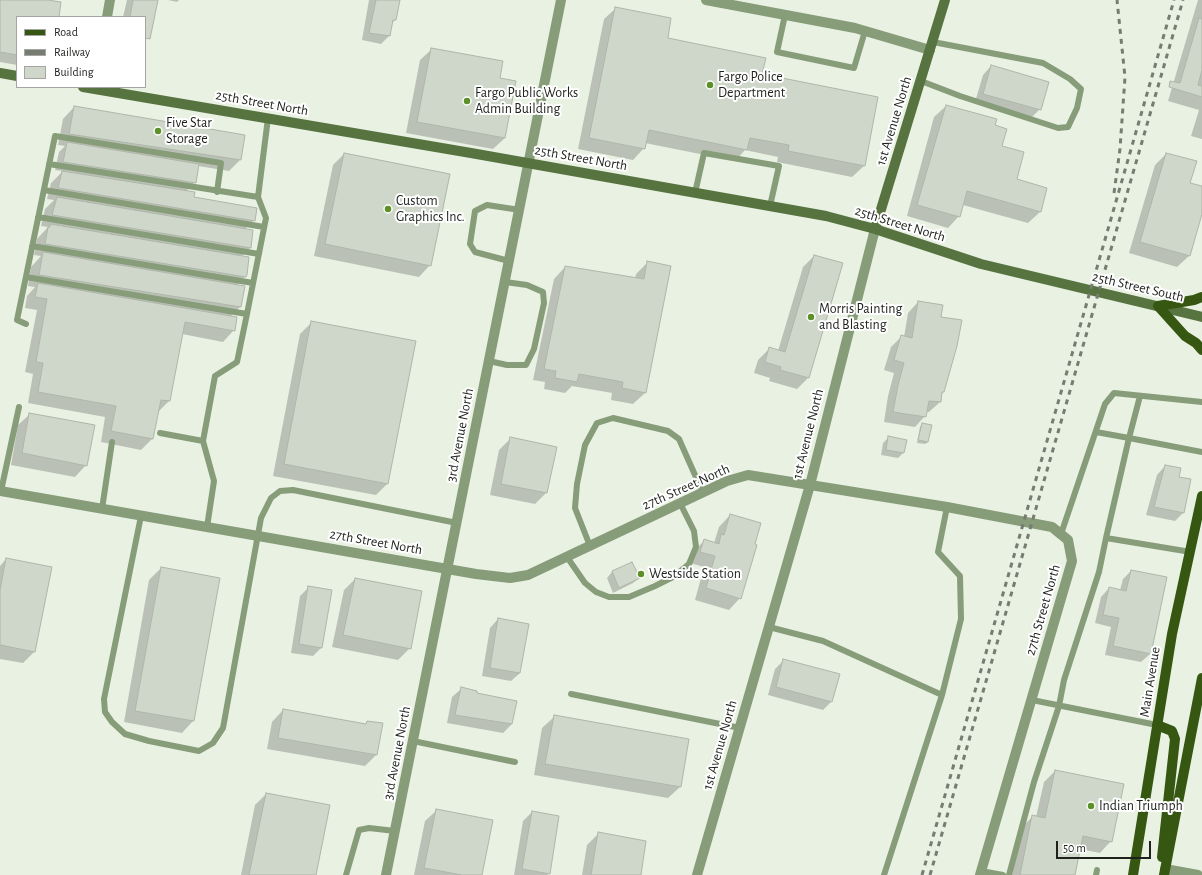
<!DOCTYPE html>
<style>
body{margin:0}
#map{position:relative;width:1202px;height:875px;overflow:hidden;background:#e9f1e3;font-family:"Alegreya Sans",sans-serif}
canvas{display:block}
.legend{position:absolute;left:16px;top:16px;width:130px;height:72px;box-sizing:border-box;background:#fff;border:1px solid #a5a6a4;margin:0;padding:5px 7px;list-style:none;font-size:12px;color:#1e211c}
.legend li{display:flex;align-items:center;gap:8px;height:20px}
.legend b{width:20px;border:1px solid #a5a6a4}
.scale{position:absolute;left:1056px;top:841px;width:95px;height:18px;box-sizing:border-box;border:2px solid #1e211c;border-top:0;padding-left:5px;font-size:12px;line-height:14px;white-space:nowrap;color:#1e211c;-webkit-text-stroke:3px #fff;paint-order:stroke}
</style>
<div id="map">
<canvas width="1202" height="875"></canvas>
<ul class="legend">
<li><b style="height:5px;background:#355711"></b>Road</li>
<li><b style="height:5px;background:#777c73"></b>Railway</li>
<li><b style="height:11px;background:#cfd7ca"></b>Building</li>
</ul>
<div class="scale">50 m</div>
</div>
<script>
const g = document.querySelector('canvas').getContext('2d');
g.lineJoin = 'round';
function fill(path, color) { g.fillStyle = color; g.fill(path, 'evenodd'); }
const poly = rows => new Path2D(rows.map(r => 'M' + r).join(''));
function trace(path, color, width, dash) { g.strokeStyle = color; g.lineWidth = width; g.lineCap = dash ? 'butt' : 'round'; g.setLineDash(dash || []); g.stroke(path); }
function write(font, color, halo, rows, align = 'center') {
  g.font = font + ' "Alegreya Sans",sans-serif'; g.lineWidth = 4; g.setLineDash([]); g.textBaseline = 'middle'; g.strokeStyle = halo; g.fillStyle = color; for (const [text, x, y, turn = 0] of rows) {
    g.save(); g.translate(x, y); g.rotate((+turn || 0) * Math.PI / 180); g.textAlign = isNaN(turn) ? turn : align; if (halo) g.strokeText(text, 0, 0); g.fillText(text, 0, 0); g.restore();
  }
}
fill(poly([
 [0,0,41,0,58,17,17,17,17,65,0,62],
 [127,0,157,0,145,34,145,17,123,17],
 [168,0,179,0,177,2],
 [369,0,399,0,395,20,392,23,389,36,381,44,362,40],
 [1198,0,1202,0,1202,139,1191,136,1199,110,1168,101],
 [616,8,666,39,761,75,864,166,852,177,777,162,778,157,745,150,735,161,645,143,644,148,633,160,578,149,604,19],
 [432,49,499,78,505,138,493,149,406,133,420,60],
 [991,66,1040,109,1031,118,975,102,983,75],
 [946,106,1001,147,1015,180,1046,189,1040,212,1028,223,963,205,959,216,948,228,907,216,934,117],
 [74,107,240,160,229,171,198,166,195,182,186,191,193,197,254,220,245,229,250,248,241,257,245,277,236,286,243,287,240,307,230,317,234,330,223,342,182,334,169,401,158,412,152,439,141,450,101,442,105,417,28,403,33,374,25,372,37,310,25,308,27,296,35,287,28,286,31,267,41,256,34,255,37,239,48,227,41,226,45,209,54,200,47,199,51,183,63,171,55,170,59,152,65,146,58,145,63,119],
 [344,154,430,265,419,277,314,256,333,165],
 [1166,154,1189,183,1202,187,1202,211,1189,256,1177,267,1129,253,1155,165],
 [814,256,842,264,808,378,797,389,769,381,770,378,754,373,758,360,769,349,778,351,803,267],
 [648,262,645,393,633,404,611,400,612,393,572,386,565,393,544,389,545,382,533,380,554,279,565,267,635,279,636,274],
 [918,302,940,318,943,391,940,402,929,412,926,412,925,416,915,427,884,422,888,396,894,373,884,370,891,347,902,336,904,337,908,313],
 [312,322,388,483,376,495,273,476,300,334],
 [30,414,86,465,75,477,11,465,18,425],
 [922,424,928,442,925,444,917,443,920,427],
 [889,437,903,453,898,458,881,455,883,443],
 [511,438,555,447,546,493,535,504,490,495,499,450],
 [1165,466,1178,478,1183,513,1175,521,1146,515,1157,475],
 [730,515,740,598,729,610,695,600,704,567,690,563,693,552,704,541,714,543,719,527],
 [6,559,34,652,23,663,0,659,0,566],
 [632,563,639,578,633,583,613,593,607,578,612,572],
 [161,568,219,579,193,721,182,733,124,722,149,580],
 [1131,571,1166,578,1150,654,1141,662,1105,655,1111,627,1095,623,1101,597,1109,588,1120,590,1123,579],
 [355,579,410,648,398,660,332,647,344,590],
 [309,587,321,648,313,656,291,653,300,596],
 [498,619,520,673,511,681,482,676,490,628],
 [784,660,831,702,823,710,768,695,775,669],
 [461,689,475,693,516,701,512,724,503,733,447,723,452,697],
 [283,710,365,724,367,722,376,755,365,766,267,749,272,722],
 [554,717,680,787,668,798,534,775,542,728],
 [1055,771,1111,841,1100,853,1080,849,1074,875,1012,875,1021,828,1033,816,1036,817,1044,782],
 [266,794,315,875,241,875,255,805],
 [437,810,481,875,414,875,425,821],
 [532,812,549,873,547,875,514,875,523,821],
 [598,834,640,875,582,875,587,845]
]), '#0003');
const building = poly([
 [0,0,48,0,61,2,59,17,17,17,17,55,0,52,0,0],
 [133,0,158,0,150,39,145,38,145,17,130,17,133,0],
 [376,0,400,0,396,20,393,20,390,36,369,33,376,0],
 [615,7,671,18,668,38,766,58,762,74,878,97,865,166,788,151,789,145,750,138,747,150,649,130,645,149,589,138,615,7],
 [1199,18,1202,19,1202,70,1198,85,1202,86,1202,97,1169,87,1170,81,1180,83,1199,18],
 [431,48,503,61,500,78,516,81,505,138,417,122,431,48],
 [991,65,1049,82,1041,110,983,94,991,65],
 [946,105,997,119,995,125,1007,129,1002,146,1024,152,1017,179,1047,188,1041,212,967,191,960,217,917,205,946,105],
 [74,106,245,135,241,160,69,134,74,106],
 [67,142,199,164,196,183,63,162,67,142],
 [344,153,450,174,431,266,325,244,344,153],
 [1166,153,1197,161,1190,183,1202,186,1202,214,1190,256,1140,242,1166,153],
 [62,171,195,192,194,197,257,208,255,221,58,188,62,171],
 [57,197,253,230,251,248,52,215,57,197],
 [50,224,249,257,247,275,246,277,45,244,48,227,50,227,50,224],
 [43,252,245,286,241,307,39,275,43,252],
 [814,255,843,263,809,378,780,370,781,367,765,362,769,347,785,352,814,255],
 [647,261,671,266,646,393,622,388,623,382,579,374,577,382,555,378,556,371,544,369,565,266,644,279,647,261],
 [38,283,237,317,235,331,185,322,170,401,161,400,153,439,111,431,116,406,38,392,43,363,36,362,47,299,35,297,38,283],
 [918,301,943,305,941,317,962,320,957,346,944,392,942,392,941,402,929,401,926,417,893,412,898,385,904,363,894,360,901,335,912,338,918,301],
 [311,321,416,341,388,484,284,464,311,321],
 [29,413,95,425,87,466,22,453,29,413],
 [922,423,932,425,928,442,918,440,922,423],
 [888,436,907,440,904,453,886,450,888,436],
 [510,437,557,447,547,493,501,484,510,437],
 [1165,465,1181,468,1179,477,1191,479,1184,513,1154,507,1165,465],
 [730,514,761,523,755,544,757,545,741,599,706,588,715,556,700,552,704,539,719,544,721,534,724,535,730,514],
 [6,558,52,567,35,652,0,645,0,590,6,558],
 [632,562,640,578,619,588,612,571,632,562],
 [161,567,220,578,194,721,135,711,161,567],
 [1131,570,1167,577,1151,654,1113,646,1119,618,1103,615,1109,587,1126,591,1131,570],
 [355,578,422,591,411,649,343,635,355,578],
 [308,586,332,590,322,648,299,644,308,586],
 [498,618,529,624,520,673,490,668,498,618],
 [783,659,840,674,832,702,776,687,783,659],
 [461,687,477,691,477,693,517,701,512,724,455,715,461,687],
 [283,709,366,724,367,721,383,723,377,755,278,738,283,709],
 [554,715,689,739,681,787,545,764,554,715],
 [1055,770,1124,784,1112,842,1083,836,1075,875,1020,875,1032,815,1045,818,1055,770],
 [266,793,330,805,316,875,249,875,266,793],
 [436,809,493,820,482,875,462,875,424,868,436,809],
 [532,811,559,816,550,874,522,869,532,811],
 [598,832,646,841,641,875,591,875,598,832]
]);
fill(building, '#cfd7ca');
trace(building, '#aeb5a9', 1);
trace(poly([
 [785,15,777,52,854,68,865,31],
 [921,81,960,96,1058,128,1068,127,1077,108,1081,89,1070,79,1043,63,933,42],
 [49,164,258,197],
 [44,190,264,227],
 [695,193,704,153,779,166,770,206],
 [38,217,259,254],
 [32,246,253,283],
 [509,261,475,252,470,244,475,211,487,205,520,210],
 [26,277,247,314],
 [26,324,17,320,55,136,221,163,217,192],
 [489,361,507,365,526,365,534,349,544,303,543,292,527,285,505,282],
 [1096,432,1129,438,1140,396],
 [160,433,203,441],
 [1,491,19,407],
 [102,509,112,442],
 [141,516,104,699,105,712,112,722,125,734,149,741,199,751,213,743,223,728,261,518,271,498,280,491,293,490,457,523],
 [207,527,214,481,203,441,215,376,237,362,247,314,266,218,258,197,268,118],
 [1061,534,1105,404,1114,393,1202,402],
 [1106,538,1129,438,1202,452],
 [590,546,575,508,577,484,585,445,597,423,613,418,668,431,679,439,703,493],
 [567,557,585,583,596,592,609,597,629,597,655,586,673,577,689,564,696,547,694,531,680,503],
 [769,627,823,641,942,695],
 [571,694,740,728],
 [1032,700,1157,725],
 [413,741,515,762],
 [981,871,1003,875],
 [346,875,359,830,369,828,395,831],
 [884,875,942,695,961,619,960,576,938,552,947,507],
 [1009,875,1034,782,1059,706,1064,680,1099,572,1106,538,1191,552],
 [1096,875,1097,870]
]), '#879c79', 6);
trace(poly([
 [706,0,855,28,930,50],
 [107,17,110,0],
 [0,491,476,574,510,578,528,575,727,481,748,475,947,507,1052,527,1068,540,1072,561,980,875],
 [1165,869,1198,875],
 [386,875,561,0],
 [697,875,810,485,875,229]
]), '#879c79', 10);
trace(poly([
 [0,73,17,76],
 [83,87,471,153,826,216,875,229,981,264,1202,317],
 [875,229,945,0]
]), '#577440', 10);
trace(poly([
 [1158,306,1185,336,1196,343,1202,350],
 [1158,306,1194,300,1202,297],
 [1157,725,1172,731,1175,739,1162,857],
 [1133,875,1172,634,1202,496],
 [1164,875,1202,678]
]), '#355711', 10);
trace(poly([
 [1114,193,1120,149,1125,77,1117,0],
 [922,875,1174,0],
 [930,875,1183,0]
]), '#777c73', 3, [5, 5]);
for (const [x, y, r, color] of [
 [710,85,4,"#5c9028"],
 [467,101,4,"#5c9028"],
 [158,131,4,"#5c9028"],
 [388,209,4,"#5c9028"],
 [811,317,4,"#5c9028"],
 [641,574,4,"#5c9028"],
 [1091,806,4,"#5c9028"]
]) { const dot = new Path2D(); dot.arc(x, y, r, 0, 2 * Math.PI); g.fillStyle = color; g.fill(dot); trace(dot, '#fff', 1.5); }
write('14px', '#1e211c', '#fff', [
 ["Fargo Police",718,77],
 ["Department",718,93],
 ["Fargo Public Works",475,93],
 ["Admin Building",475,109],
 ["Five Star",166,123],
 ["Storage",166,139],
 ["Custom",396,201],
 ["Graphics Inc.",396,217],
 ["Morris Painting",819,309],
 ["and Blasting",819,325],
 ["Westside Station",649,574],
 ["Indian Triumph",1099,806]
], 'left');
write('14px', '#1e211c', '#fff', [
 ["25th Street North",262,103,10],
 ["1st Avenue North",894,121,-73],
 ["25th Street North",581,158,10],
 ["25th Street North",900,224,17],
 ["25th Street South",1138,287,13],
 ["1st Avenue North",808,434,-76],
 ["3rd Avenue North",460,435,-79],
 ["27th Street North",686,487,-24],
 ["27th Street North",376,542,10],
 ["27th Street North",1043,610,-74],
 ["Main Avenue",1150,682,-81],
 ["1st Avenue North",720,745,-74],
 ["3rd Avenue North",397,753,-79]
]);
</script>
